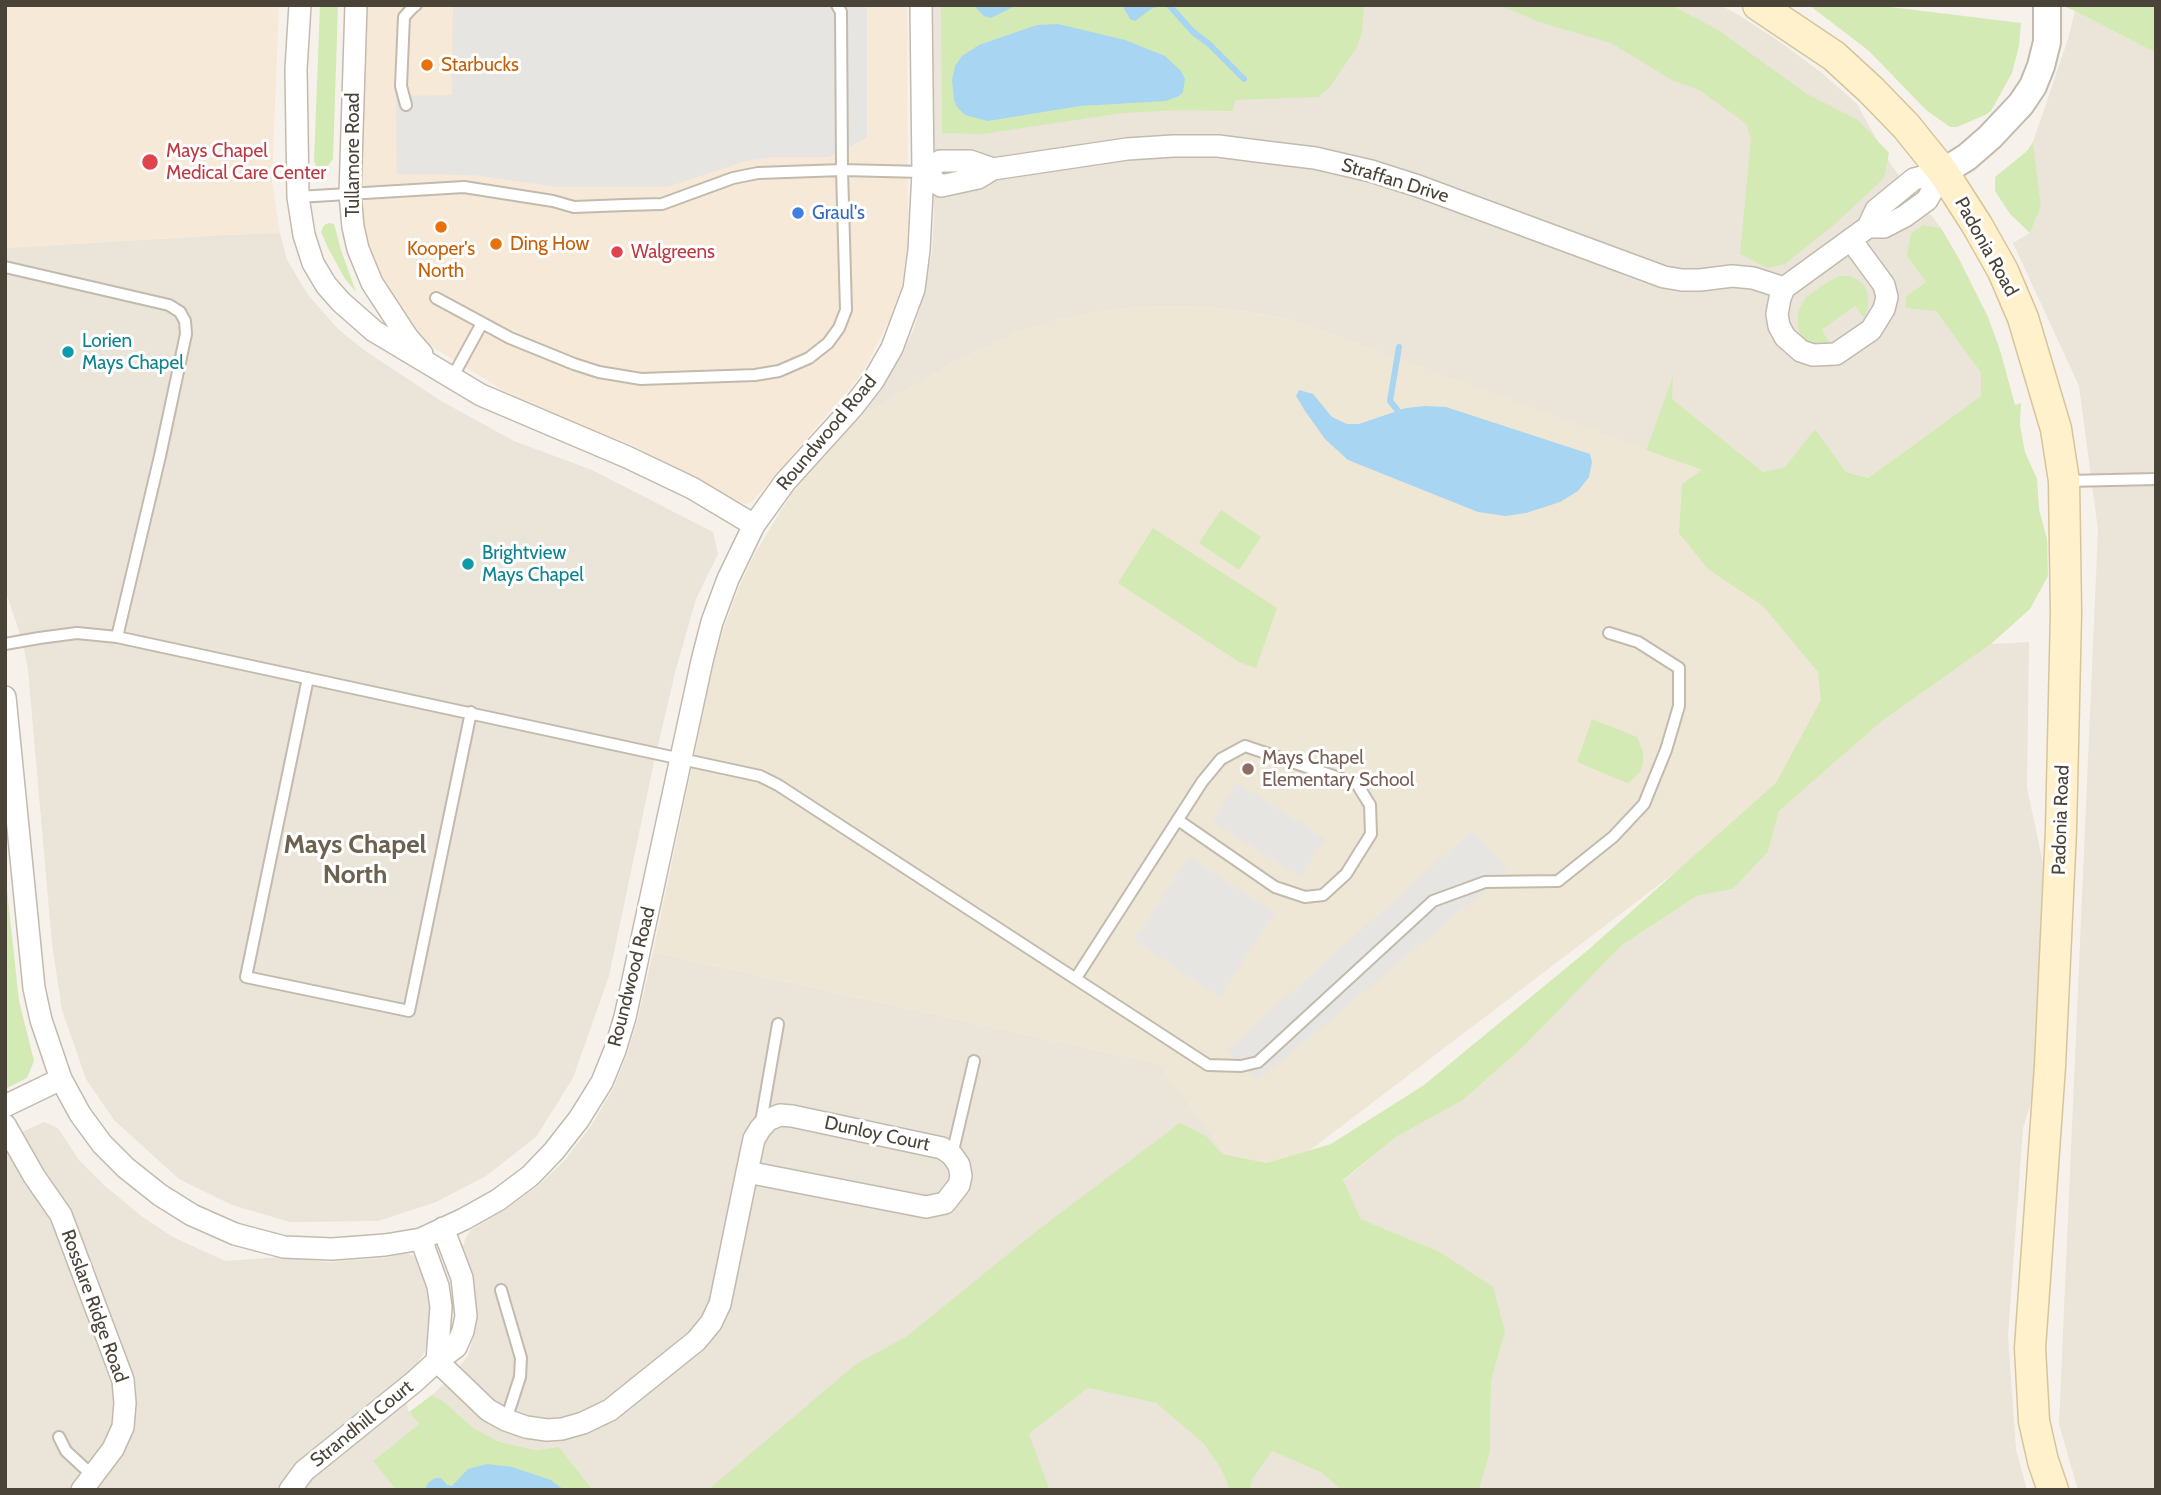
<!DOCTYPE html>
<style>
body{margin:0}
#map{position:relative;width:2161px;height:1495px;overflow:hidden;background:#f6f2eb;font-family:Cabin,sans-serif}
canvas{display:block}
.frame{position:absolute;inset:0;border:7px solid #4a4338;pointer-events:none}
</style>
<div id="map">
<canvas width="2161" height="1495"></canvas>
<div class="frame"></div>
</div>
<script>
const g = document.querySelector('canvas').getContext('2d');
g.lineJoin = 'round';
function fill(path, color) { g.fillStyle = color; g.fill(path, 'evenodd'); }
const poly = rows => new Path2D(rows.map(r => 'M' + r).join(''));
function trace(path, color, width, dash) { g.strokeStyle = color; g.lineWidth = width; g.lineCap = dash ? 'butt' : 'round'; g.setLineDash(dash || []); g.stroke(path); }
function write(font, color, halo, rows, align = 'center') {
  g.font = font + ' Cabin,sans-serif'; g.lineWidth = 6; g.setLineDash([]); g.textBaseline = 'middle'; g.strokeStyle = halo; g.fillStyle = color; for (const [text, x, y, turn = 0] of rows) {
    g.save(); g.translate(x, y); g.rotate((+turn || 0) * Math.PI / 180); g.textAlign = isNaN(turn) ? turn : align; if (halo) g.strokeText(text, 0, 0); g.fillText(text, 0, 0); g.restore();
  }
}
fill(poly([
 [933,5,1720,5,1737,14,1780,42,1822,73,1857,104,1891,165,1941,228,1923,225,1907,256,1926,282,1906,296,1936,311,1981,373,1981,396,1868,478,1846,472,1815,430,1785,467,1763,472,1672,399,1672,379,1646,450,1296,321,1255,313,1208,307,1147,306,1099,312,1058,320,1016,333,951,364,860,417,881,389,902,354,913,331,924,294,932,253,934,214],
 [1839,276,1864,317,1855,306,1822,330,1830,343,1803,302,1829,281],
 [2075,11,2156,53,2156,1490,2078,1490,2059,1424,2098,530,2079,386,2013,243,2030,233,2041,206,2033,142,2068,39],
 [280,233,287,260,308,295,339,330,364,350,441,401,514,441,592,470,713,532,718,554,696,599,676,669,654,762,609,976,573,1078,536,1137,486,1176,436,1202,378,1221,290,1222,232,1205,179,1179,114,1120,86,1079,62,1010,52,944,28,670,23,643,5,590,5,248,224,235],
 [2029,642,2027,788,2043,863,2036,1086,2023,1128,2008,1335,2016,1450,2027,1490,1479,1490,1490,1452,1491,1381,1505,1332,1438,1251,1361,1219,1343,1181,1396,1137,1463,1100,1523,1047,1622,945,1697,896,1733,889,1768,852,1779,811,1882,721,1991,644],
 [653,952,1159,1064,1255,1192,862,1490,593,1490,559,1447,536,1450,500,1442,475,1429,443,1401,432,1395,448,1380,468,1356,473,1338,474,1279,463,1246,466,1237,471,1230,502,1212,538,1186,565,1160,591,1126,613,1089,627,1054,637,1022],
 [44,1122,58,1128,79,1160,105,1186,140,1215,171,1236,225,1261,281,1257,328,1262,383,1258,408,1253,421,1260,434,1289,430,1341,423,1355,409,1375,400,1383,409,1412,419,1424,373,1461,396,1490,5,1490,5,1140],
 [1088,1388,1156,1403,1203,1443,1221,1469,1230,1490,1050,1490,1029,1434],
 [1272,1451,1322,1473,1341,1490,1250,1490,1252,1480]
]), '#eae4d9');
fill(poly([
 [5,5,279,5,272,181,280,233,224,235,5,248],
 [363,5,907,5,908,213,907,249,902,286,891,317,862,374,752,502,745,504,738,501,630,444,540,409,504,391,431,346,410,325,378,279,359,223]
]), '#f7e9d7');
fill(poly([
 [1147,306,1208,307,1255,313,1296,321,1732,481,2043,578,1677,871,1255,1192,1159,1064,653,952,713,666,724,627,739,587,755,553,792,493,825,453,860,417,951,364,1016,333,1058,320,1099,312]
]), '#efe7d5');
fill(poly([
 [320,5,338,5,333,159,327,167,321,169,316,166,314,161],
 [941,5,1364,5,1362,32,1357,47,1329,88,1318,97,1235,100,1233,111,1181,110,1122,113,982,134,942,133],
 [1499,5,1671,5,1718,30,1807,94,1858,120,1889,153,1884,178,1836,223,1785,264,1767,268,1740,254,1751,140,1747,125,1736,116,1699,90,1672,80,1611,43,1542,23],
 [1809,5,1874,5,2021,23,2019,46,2012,73,1991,111,1985,115,1957,127,1950,127,1926,110,1869,51],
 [2061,5,2156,5,2156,53,2075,11],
 [2033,142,2041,206,2030,233,2010,214,1995,191,1995,177,2027,151],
 [329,223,334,224,341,250,356,292,345,279,328,248,321,232,324,225],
 [1923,225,1941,228,1958,257,1988,317,2000,350,2015,405,2021,403,2020,425,2025,452,2037,479,2039,509,2047,539,2048,576,2030,609,1991,644,1882,721,1779,811,1768,852,1733,889,1697,896,1622,945,1523,1047,1463,1100,1396,1137,1343,1180,1361,1219,1438,1251,1493,1287,1505,1332,1491,1381,1490,1452,1479,1490,1341,1490,1322,1473,1272,1451,1252,1480,1250,1490,1230,1490,1221,1469,1203,1443,1156,1403,1088,1388,1029,1434,1050,1490,708,1490,856,1364,906,1337,1038,1230,1180,1123,1206,1136,1222,1154,1267,1163,1331,1144,1424,1085,1588,950,1776,783,1821,700,1818,672,1763,606,1708,569,1679,533,1682,484,1702,470,1646,450,1673,376,1672,399,1763,472,1785,467,1815,429,1846,472,1868,478,1981,396,1981,373,1936,311,1906,308,1906,296,1926,282,1907,256,1911,234],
 [1839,276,1849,276,1858,280,1865,286,1868,296,1868,307,1864,318,1855,306,1822,330,1830,343,1821,345,1812,344,1801,336,1798,327,1798,312,1806,297,1829,281],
 [1221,510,1261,537,1239,570,1199,543],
 [1153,528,1277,608,1256,668,1239,662,1118,583],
 [1592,719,1637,737,1643,752,1643,762,1640,772,1633,779,1627,783,1577,762],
 [5,871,19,1001,34,1061,27,1078,5,1089],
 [432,1395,443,1401,475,1429,500,1442,536,1450,559,1447,593,1490,396,1490,373,1461,419,1424,409,1412]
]), '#d3eab4');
fill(poly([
 [453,5,864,5,867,9,867,138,829,157,773,157,746,161,667,187,558,187,473,175,397,174,396,96,452,95],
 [1236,782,1325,839,1300,877,1212,821],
 [1472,831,1509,870,1258,1080,1227,1050],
 [1189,857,1275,913,1220,997,1134,940]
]), '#e7e5e2');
fill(poly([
 [973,5,1017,5,991,18,984,16],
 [1122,5,1162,5,1151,9,1135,21,1130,19],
 [1058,24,1125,40,1165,56,1181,71,1185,79,1183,92,1179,96,1166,101,1080,106,988,121,965,115,957,107,954,100,952,80,955,66,962,56,979,45,1037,25],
 [1299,390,1313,394,1332,417,1347,424,1359,424,1406,408,1425,406,1446,407,1590,454,1592,462,1589,477,1578,491,1560,502,1526,513,1506,516,1478,512,1348,460,1325,439,1305,411,1296,396],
 [487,1464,512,1467,551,1480,564,1490,425,1490,428,1483,435,1478,441,1478,447,1485,452,1486,468,1469]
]), '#a8d5f2');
trace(poly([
 [1169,5,1193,32,1209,44,1244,79],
 [1399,347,1390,401,1403,417]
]), '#a8d5f2', 6);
const service = poly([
 [406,105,401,86,404,17,413,7,416,5],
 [298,197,464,187,553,201,574,207,625,205,662,204,733,178,758,173,842,170,923,172],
 [5,267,169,305,180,312,185,321,186,334,160,456,117,637],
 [436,298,510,338,574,364,599,372,641,379,755,375,779,371,809,358,828,343,839,328,846,310,842,170,841,12,837,5],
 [452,378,482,323],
 [2067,481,2156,479],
 [5,644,39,638,77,633,117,637,760,776,778,785,1208,1065,1241,1066,1258,1062,1433,901,1485,882,1558,881,1613,837,1644,804,1666,750,1679,706,1679,668,1638,642,1609,633],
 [308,678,246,977,409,1011,471,712],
 [1076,978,1202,782,1221,759,1245,746,1357,784,1370,805,1371,834,1346,874,1323,895,1305,897,1275,887,1178,820],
 [761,1122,778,1024],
 [952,1155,974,1061],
 [501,1290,521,1358,520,1377,506,1420],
 [59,1437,66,1451,93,1476]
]);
const minor = poly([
 [300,5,296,69,298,197,304,235,313,263,326,285,341,302,374,331,481,395,627,457,692,488,754,525],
 [356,5,350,194,353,227,358,249,372,283,408,338,422,354],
 [993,169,970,161,940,161,923,172,941,186,978,178,993,169,1127,149,1173,146,1218,146,1265,152,1315,158,1371,171,1418,186,1664,277,1682,280,1700,280,1732,276,1753,278,1784,288],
 [1868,227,1884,227,1905,216,1927,200,1943,172],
 [1851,240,1884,285,1887,297,1884,309,1871,330,1836,354,1813,355,1801,351,1785,337,1779,326,1777,314,1780,298,1784,288,1868,227,1876,210,1914,179,1943,172],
 [5,697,34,988,41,1020,61,1079,80,1114,102,1144,126,1168,160,1195,192,1215,235,1234,284,1247,332,1249,385,1245,421,1239,464,1219,498,1200,530,1176,554,1151,579,1119,602,1082,615,1050,625,1017,702,661,712,622,728,579,754,525,785,482,852,408,873,381,892,348,914,289,919,250,923,172,921,5],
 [5,1106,61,1079],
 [5,1125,34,1176,61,1215,123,1380,125,1403,123,1427,113,1449,82,1490],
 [421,1239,438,1286,441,1307,437,1361,456,1347,463,1331,466,1316,462,1278,443,1228],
 [290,1490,304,1471,414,1382,437,1361,488,1410,506,1420,526,1427,547,1430,562,1429,583,1423,610,1410,696,1341,711,1323,720,1304,747,1172,754,1139,760,1129,768,1120,780,1115,792,1116,942,1148,952,1155,959,1165,961,1176,959,1185,945,1203,926,1207,747,1172]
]);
const tertiary = poly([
 [1943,172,1967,157,1990,137,2021,104,2033,86,2041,66,2047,42,2047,5]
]);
const secondary = poly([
 [1758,5,1834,56,1871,90,1906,126,1943,172,1977,225,2003,271,2023,318,2056,429,2064,481,2066,613,2061,830,2050,1066,2030,1348,2034,1421,2043,1461,2053,1490]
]);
trace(service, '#c2baad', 14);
trace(minor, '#c2baad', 24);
trace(tertiary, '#c2baad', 30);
trace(secondary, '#d6c59a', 33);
trace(service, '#fff', 10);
trace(minor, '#fff', 21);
trace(tertiary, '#fff', 26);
trace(secondary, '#fff1cc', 30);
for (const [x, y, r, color] of [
 [427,65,7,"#e8710a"],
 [150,162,9,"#e0444e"],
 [798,213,7,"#3f7fe0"],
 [441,227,7,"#e8710a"],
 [496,244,7,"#e8710a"],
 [617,252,7,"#e0444e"],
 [68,352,7,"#0f9aa8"],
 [468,564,7,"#0f9aa8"],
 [1248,769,7,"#8d6e63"]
]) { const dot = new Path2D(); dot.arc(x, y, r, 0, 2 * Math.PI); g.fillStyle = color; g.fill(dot); trace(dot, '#fff', 2.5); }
write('19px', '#c56008', '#fff', [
 ["Starbucks",441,65],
 ["Ding How",510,244],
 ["Kooper's",441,249,"center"],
 ["North",441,271,"center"]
], 'left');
write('19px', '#be3a42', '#fff', [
 ["Mays Chapel",166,151],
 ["Medical Care Center",166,173],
 ["Walgreens",631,252]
], 'left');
write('19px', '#4a4338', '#fff', [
 ["Tullamore Road",353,155,-90],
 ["Straffan Drive",1395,181,17],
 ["Padonia Road",1986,247,61],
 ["Roundwood Road",827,433,-50],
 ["Padonia Road",2061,820,-88],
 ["Roundwood Road",632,977,-76],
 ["Dunloy Court",877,1134,12],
 ["Rosslare Ridge Road",94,1306,70],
 ["Strandhill Court",362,1424,-39]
]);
write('19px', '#366cbe', '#fff', [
 ["Graul's",812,213]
], 'left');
write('19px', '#0d838f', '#fff', [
 ["Lorien",82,341],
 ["Mays Chapel",82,363],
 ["Brightview",482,553],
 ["Mays Chapel",482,575]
], 'left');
write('19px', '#785e54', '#fff', [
 ["Mays Chapel",1262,758],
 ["Elementary School",1262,780]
], 'left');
write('bold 26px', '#6d614f', '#fff', [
 ["Mays Chapel",355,845],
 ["North",355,875]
]);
</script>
